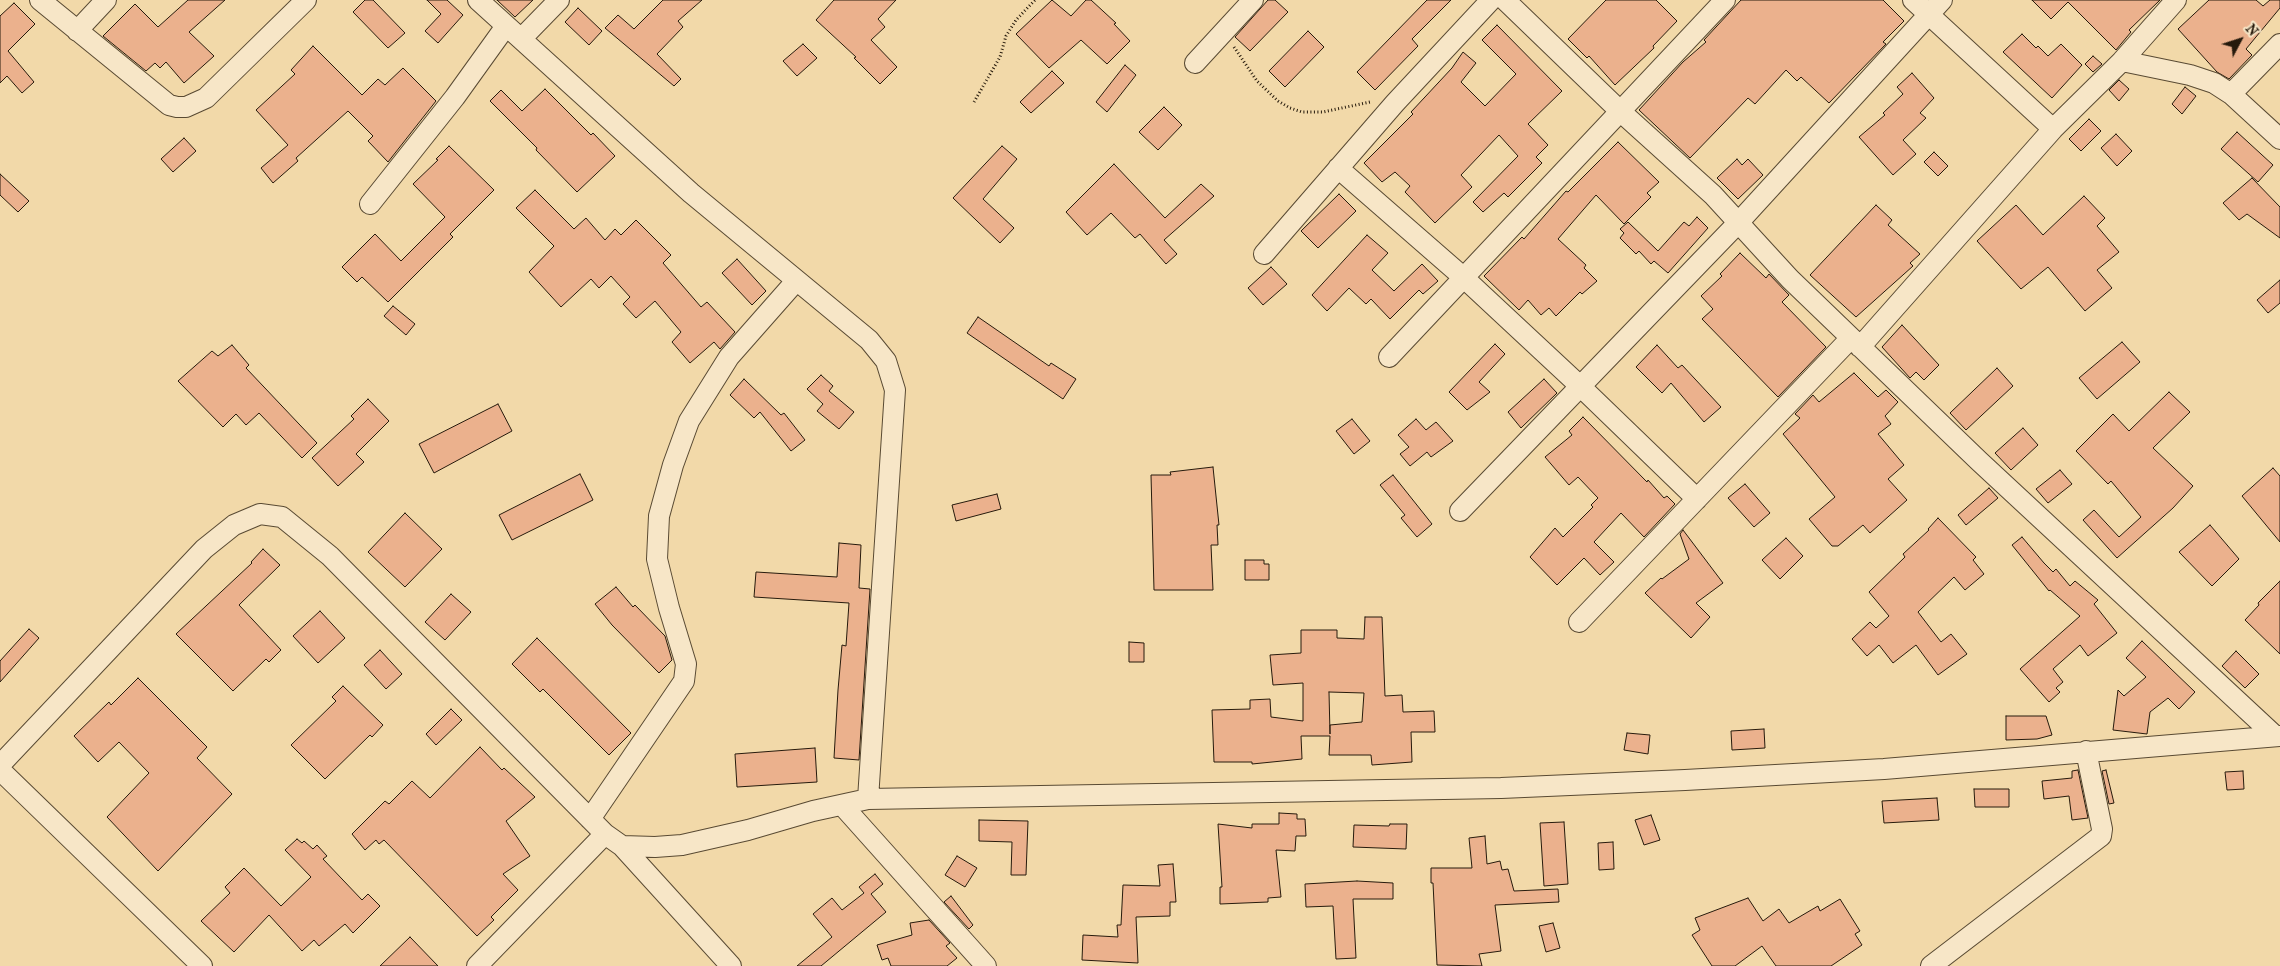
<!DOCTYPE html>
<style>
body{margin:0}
#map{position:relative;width:2280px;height:966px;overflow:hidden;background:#f2d9a9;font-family:"IM FELL French Canon",serif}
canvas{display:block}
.north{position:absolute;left:2215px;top:15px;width:50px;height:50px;-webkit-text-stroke:4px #f7e6c7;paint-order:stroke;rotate:50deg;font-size:14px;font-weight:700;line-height:20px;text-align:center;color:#261a0c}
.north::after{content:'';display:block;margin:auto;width:18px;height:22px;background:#261a0c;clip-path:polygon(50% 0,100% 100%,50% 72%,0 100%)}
</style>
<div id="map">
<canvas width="2280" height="966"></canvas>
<div class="north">N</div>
</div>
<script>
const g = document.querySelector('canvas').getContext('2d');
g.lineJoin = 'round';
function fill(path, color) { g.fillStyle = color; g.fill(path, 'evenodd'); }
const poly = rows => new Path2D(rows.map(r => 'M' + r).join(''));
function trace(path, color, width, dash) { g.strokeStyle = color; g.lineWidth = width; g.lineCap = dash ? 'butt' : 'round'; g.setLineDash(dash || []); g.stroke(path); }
const building = poly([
 [188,0,225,0,189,32,214,56,184,83,166,62,160,68,155,63,146,71,103,36,135,4,158,27,188,0],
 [365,0,373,0,405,33,388,48,353,12,365,0],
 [427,0,447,0,463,15,438,43,425,31,441,14,427,0],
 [497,0,533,0,515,17,497,0],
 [663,0,702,0,678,21,683,27,657,54,681,79,674,86,605,28,618,15,634,29,663,0],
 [834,0,896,0,878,19,885,27,871,40,897,67,880,84,854,58,856,57,816,20,834,0],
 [1052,0,1071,16,1086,0,1091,0,1116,23,1114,24,1130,41,1107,64,1081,40,1049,68,1016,34,1052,0],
 [1268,0,1275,0,1288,12,1250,51,1235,37,1268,0],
 [1427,0,1451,0,1412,39,1418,46,1375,90,1357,72,1427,0],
 [1606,0,1656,0,1677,21,1653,46,1654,48,1615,85,1589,56,1587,58,1568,39,1606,0],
 [1741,0,1883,0,1904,21,1883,42,1886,44,1829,103,1801,77,1797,81,1786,70,1755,104,1748,98,1690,158,1639,110,1683,62,1706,42,1704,40,1741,0],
 [2032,0,2160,0,2129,30,2131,32,2116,50,2068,2,2051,19,2032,0],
 [2209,0,2256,0,2263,6,2270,0,2280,0,2280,8,2246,49,2252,55,2229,79,2217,72,2178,29,2209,0],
 [14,3,35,24,8,51,34,82,22,93,7,76,0,83,0,16,14,3],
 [578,8,602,31,589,45,565,22,578,8],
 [1497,25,1562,91,1528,124,1548,145,1536,157,1542,163,1508,197,1504,193,1483,212,1473,202,1518,156,1499,135,1461,175,1472,187,1435,223,1405,192,1410,186,1395,172,1382,182,1364,163,1413,114,1411,112,1452,68,1463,52,1476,63,1461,82,1485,106,1516,74,1482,40,1497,25],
 [1308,31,1324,47,1285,87,1269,71,1308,31],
 [2022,34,2036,48,2038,46,2048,56,2061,44,2082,65,2052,98,2003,52,2022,34],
 [803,44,817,58,797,76,783,61,803,44],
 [313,46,362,95,378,79,385,85,403,68,436,101,388,162,368,141,373,136,348,111,296,158,298,161,273,183,261,168,288,145,256,110,295,74,291,70,313,46],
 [2093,56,2102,64,2093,72,2085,64,2093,56],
 [1125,65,1136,75,1107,112,1096,102,1125,65],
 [1052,71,1064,83,1031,113,1020,102,1052,71],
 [1912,73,1934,98,1920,113,1926,118,1903,140,1916,154,1893,175,1859,137,1885,115,1883,113,1903,94,1897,87,1912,73],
 [2119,80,2129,89,2119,101,2109,90,2119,80],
 [2185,87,2196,96,2182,114,2172,104,2185,87],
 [545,89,591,135,593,133,615,156,577,192,536,150,537,148,490,101,501,90,522,111,545,89],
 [1164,107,1182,125,1158,150,1139,132,1164,107],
 [2089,119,2101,131,2081,151,2069,139,2089,119],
 [2237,132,2273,165,2258,182,2221,149,2237,132],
 [2116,134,2132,151,2117,166,2101,148,2116,134],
 [184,138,196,151,173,172,161,159,184,138],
 [1618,142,1659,182,1647,193,1651,197,1624,224,1596,195,1558,239,1586,265,1584,268,1597,281,1582,294,1580,292,1556,316,1549,308,1541,315,1528,300,1519,310,1484,276,1522,237,1524,239,1566,191,1568,192,1618,142],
 [449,146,494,190,450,234,453,237,388,302,362,277,357,282,342,267,375,234,401,261,445,217,413,184,438,160,436,159,449,146],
 [1002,146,1017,159,983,199,1014,228,1000,243,953,198,1002,146],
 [1934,152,1948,166,1938,176,1924,162,1934,152],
 [1737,159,1742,165,1748,159,1763,175,1738,199,1717,178,1737,159],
 [1114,164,1165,218,1201,184,1214,196,1164,240,1177,254,1166,264,1140,234,1135,238,1111,213,1087,235,1066,212,1114,164],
 [0,174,29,201,18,212,0,195,0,174],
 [2252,178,2280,207,2280,238,2247,214,2239,220,2223,203,2252,178],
 [535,190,574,229,586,218,605,240,615,229,621,235,636,220,671,255,663,263,701,307,707,302,735,332,720,349,714,342,690,363,672,342,681,332,655,301,636,318,623,304,630,297,611,276,599,288,591,279,561,307,529,272,554,246,516,208,535,190],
 [1339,194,1356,211,1318,248,1301,231,1339,194],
 [2084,196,2105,218,2097,226,2119,252,2097,270,2112,288,2085,311,2048,267,2021,289,1977,241,2016,205,2043,235,2084,196],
 [1876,205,1892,220,1888,225,1920,254,1910,263,1913,266,1856,317,1810,275,1876,205],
 [1697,217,1708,228,1668,273,1654,261,1651,264,1639,251,1636,254,1620,238,1624,233,1620,229,1628,222,1658,251,1684,222,1689,226,1697,217],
 [1367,235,1388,253,1372,270,1394,291,1422,264,1438,281,1423,294,1419,290,1390,319,1371,299,1366,304,1349,288,1327,311,1312,295,1367,235],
 [1740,253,1766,278,1769,274,1789,295,1782,302,1826,347,1778,397,1702,319,1713,309,1701,296,1722,276,1720,274,1740,253],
 [737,259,766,291,752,305,722,273,737,259],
 [1271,267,1287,284,1263,305,1248,288,1271,267],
 [2280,280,2280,303,2268,313,2257,300,2280,280],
 [393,306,415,324,406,335,384,316,393,306],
 [978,317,1049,366,1051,363,1076,379,1063,399,967,333,978,317],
 [1902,325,1939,365,1924,380,1916,372,1910,378,1882,347,1902,325],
 [2122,342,2140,362,2097,399,2079,378,2122,342],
 [1495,344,1505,354,1479,382,1490,392,1467,410,1449,392,1495,344],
 [232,345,249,365,246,368,317,443,302,458,259,413,246,425,236,414,223,427,178,381,212,351,218,356,232,345],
 [1657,345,1678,368,1682,365,1721,407,1704,422,1671,383,1662,393,1636,367,1657,345],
 [1997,368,2013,386,1966,430,1950,413,1997,368],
 [1854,373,1878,397,1886,390,1898,402,1885,416,1891,424,1878,434,1904,465,1888,479,1907,500,1870,533,1863,525,1838,546,1832,546,1809,519,1835,497,1783,434,1800,418,1795,414,1813,395,1819,402,1854,373],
 [821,375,833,386,829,391,854,412,839,429,817,411,823,404,807,389,821,375],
 [744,379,781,415,784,413,805,440,791,451,760,412,754,418,730,395,744,379],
 [1544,379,1557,393,1521,428,1508,412,1544,379],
 [2169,392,2190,412,2153,448,2193,486,2173,508,2117,558,2083,520,2094,510,2119,537,2141,517,2111,481,2108,484,2076,451,2113,414,2129,431,2169,392],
 [368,399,389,421,356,454,364,462,338,486,312,458,354,419,351,416,368,399],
 [498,404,512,431,434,473,419,444,498,404],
 [1583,417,1647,482,1648,480,1664,498,1667,496,1675,504,1644,537,1621,513,1594,542,1614,562,1600,575,1584,558,1557,585,1530,557,1555,528,1563,537,1593,507,1591,505,1598,498,1578,477,1569,485,1545,457,1572,435,1569,431,1583,417],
 [1352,419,1370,441,1354,454,1336,431,1352,419],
 [1416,419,1426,430,1436,422,1453,441,1431,457,1427,452,1410,466,1400,454,1409,447,1398,435,1416,419],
 [2023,428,2038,445,2011,470,1995,453,2023,428],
 [1213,467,1219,525,1217,525,1218,545,1211,545,1213,590,1154,590,1151,475,1171,475,1170,472,1213,467],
 [2273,468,2280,476,2280,542,2242,496,2273,468],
 [2060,470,2072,484,2048,503,2036,489,2060,470],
 [580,474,593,500,512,540,499,515,580,474],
 [1393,475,1432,524,1417,537,1401,518,1405,515,1380,485,1393,475],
 [1745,484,1770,513,1754,527,1728,498,1745,484],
 [1989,488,1998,498,1966,525,1958,515,1989,488],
 [997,494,1001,509,956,521,952,505,997,494],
 [405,513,442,549,405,587,368,552,405,513],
 [1938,518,1976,557,1973,560,1984,574,1965,590,1954,577,1918,612,1941,642,1951,634,1967,654,1938,675,1916,645,1893,663,1879,645,1867,656,1852,639,1870,622,1876,628,1889,616,1869,592,1905,557,1903,554,1929,530,1928,529,1938,518],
 [2210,525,2239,559,2212,586,2179,552,2210,525],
 [1683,530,1723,583,1696,603,1710,617,1691,638,1645,593,1661,578,1662,579,1689,559,1680,534,1683,530],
 [2022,537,2044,563,2053,572,2056,569,2070,586,2075,581,2098,600,2094,604,2117,633,2088,656,2080,645,2053,669,2063,682,2056,688,2060,692,2049,702,2020,669,2080,616,2050,590,2049,591,2012,545,2022,537],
 [1786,538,1803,556,1780,579,1762,560,1786,538],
 [839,543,861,545,859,588,870,589,859,760,834,758,838,690,842,645,846,646,849,603,754,597,756,572,837,577,839,543],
 [263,549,280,565,239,605,281,650,269,662,266,659,233,691,176,634,252,563,251,562,263,549],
 [1245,560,1264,560,1264,564,1269,564,1269,580,1245,580,1245,560],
 [2280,581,2280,654,2245,620,2259,605,2258,603,2280,581],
 [616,587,633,607,635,605,665,636,672,660,659,673,612,625,595,604,616,587],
 [451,594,471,612,445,640,425,622,451,594],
 [320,611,345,638,318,663,293,636,320,611],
 [1365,617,1382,617,1385,696,1402,695,1403,712,1434,711,1435,732,1411,732,1412,762,1372,765,1371,755,1329,755,1330,736,1301,736,1302,759,1252,764,1252,762,1214,762,1212,710,1250,709,1250,700,1270,699,1271,717,1303,721,1303,683,1273,685,1270,655,1301,653,1301,630,1337,630,1337,638,1364,639,1365,617],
 [1329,692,1364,693,1362,722,1330,725,1330,734,1329,692],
 [29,629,39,638,0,682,0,661,29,629],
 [537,638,631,733,609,755,543,689,540,692,512,664,537,638],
 [2142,641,2195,692,2179,709,2168,698,2150,712,2147,734,2113,730,2118,690,2124,696,2146,677,2126,658,2142,641],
 [1129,642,1144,643,1144,662,1129,662,1129,642],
 [380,650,402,674,386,689,364,665,380,650],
 [2236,651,2259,674,2245,688,2222,666,2236,651],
 [138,678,207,747,197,758,232,794,158,871,107,817,149,773,119,742,98,762,74,736,109,702,111,705,138,678],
 [343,686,383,725,372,737,370,735,325,779,291,745,336,701,332,697,343,686],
 [451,709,462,720,436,745,426,734,451,709],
 [2006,716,2046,716,2052,735,2037,739,2006,740,2006,716],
 [1764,729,1765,748,1732,750,1731,731,1764,729],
 [1627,733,1650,735,1648,754,1624,750,1627,733],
 [480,747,502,770,504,768,535,797,506,821,530,856,503,874,518,890,491,917,494,920,477,936,384,840,379,844,376,840,365,850,352,834,385,801,389,804,412,781,430,798,480,747],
 [815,748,817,782,737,787,735,754,815,748],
 [2078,770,2088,818,2072,820,2069,796,2044,799,2042,781,2072,778,2072,771,2078,770],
 [2106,770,2114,803,2109,804,2102,771,2106,770],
 [2243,771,2244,789,2227,790,2225,772,2243,771],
 [1974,789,2009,789,2009,807,1975,807,1974,789],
 [1937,798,1939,820,1884,823,1882,801,1937,798],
 [1279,813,1297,814,1297,819,1305,819,1306,836,1296,836,1295,851,1276,850,1281,897,1268,898,1268,902,1220,904,1220,887,1222,887,1218,824,1252,828,1252,824,1279,824,1279,813],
 [1651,815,1660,840,1644,845,1635,820,1651,815],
 [979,820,1028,821,1026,875,1011,875,1012,842,979,841,979,820],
 [1564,822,1568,884,1544,886,1540,823,1564,822],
 [1390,824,1407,824,1406,849,1353,847,1354,825,1389,826,1390,824],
 [1485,836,1487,864,1500,861,1502,870,1508,869,1514,891,1558,889,1559,902,1495,905,1501,951,1479,954,1482,966,1437,965,1433,883,1431,883,1431,868,1472,868,1469,838,1485,836],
 [297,839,302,843,304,841,313,849,317,845,327,856,323,859,362,900,368,894,380,906,353,933,345,924,319,946,314,940,302,951,269,915,234,952,201,921,230,893,225,887,244,868,281,906,311,877,285,850,297,839],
 [1613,842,1614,869,1599,870,1598,843,1613,842],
 [957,856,977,868,965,887,945,875,957,856],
 [1173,864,1176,902,1170,902,1170,916,1136,917,1138,963,1082,960,1083,935,1118,937,1117,925,1121,925,1123,885,1160,886,1158,865,1173,864],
 [875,874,883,884,871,894,886,912,821,966,797,966,832,937,813,914,832,898,842,910,864,893,859,887,875,874],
 [1357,881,1393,883,1393,899,1353,899,1356,958,1336,959,1333,906,1306,907,1305,884,1357,881],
 [951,896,973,925,969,929,944,902,951,896],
 [1748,898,1763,921,1779,909,1789,923,1818,906,1820,911,1840,899,1860,931,1855,934,1862,945,1831,966,1776,966,1762,946,1735,966,1712,966,1692,935,1700,930,1695,918,1748,898],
 [929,920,950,943,946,946,957,958,947,966,891,966,888,958,882,960,877,945,912,935,910,923,929,920],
 [1553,923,1560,948,1546,952,1539,926,1553,923],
 [410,937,438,966,380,966,410,937]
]);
fill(building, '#ebb18d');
trace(building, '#261a0c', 1);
const minor = poly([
 [40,0,169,105,177,107,186,107,206,98,306,0],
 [478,0,691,193,869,340,886,361,895,390,868,799],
 [1505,0,1620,111,1713,195,1790,279,1979,461,2274,735],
 [1913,0,2053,129],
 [77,31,106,0],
 [521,39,559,0],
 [2122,61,2176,0],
 [1195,63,1253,0],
 [2231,94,2280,139],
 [1338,168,1463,277,1580,386,1697,499],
 [370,204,455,97,506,26],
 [1264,254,1395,103,1491,0],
 [1860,347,2053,129,2122,61,2190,75,2214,83,2231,94,2280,44],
 [1389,357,1725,0],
 [1460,511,1738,223,1942,0],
 [1579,622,1851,338],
 [0,765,204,549,234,525,260,514,282,517,330,556,605,834,622,846,731,966],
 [0,770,202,966],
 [842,805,986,966],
 [590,819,684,681,686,664,669,608,657,559,659,516,673,465,689,421,729,357,796,281],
 [622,846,655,847,682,845,748,830,813,811,868,799,1501,788,1685,780,1884,769,2280,736],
 [477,966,605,834],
 [1931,966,2101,836,2102,829,2086,751]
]);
trace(minor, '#594a33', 22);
trace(poly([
 [1234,47,1257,81,1278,101,1290,108,1302,112,1323,112,1370,102],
 [974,102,1000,57,1006,36,1016,20,1035,0]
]), '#261a0c', 3, [1, 2.5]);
trace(minor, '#f7e6c7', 20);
</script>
